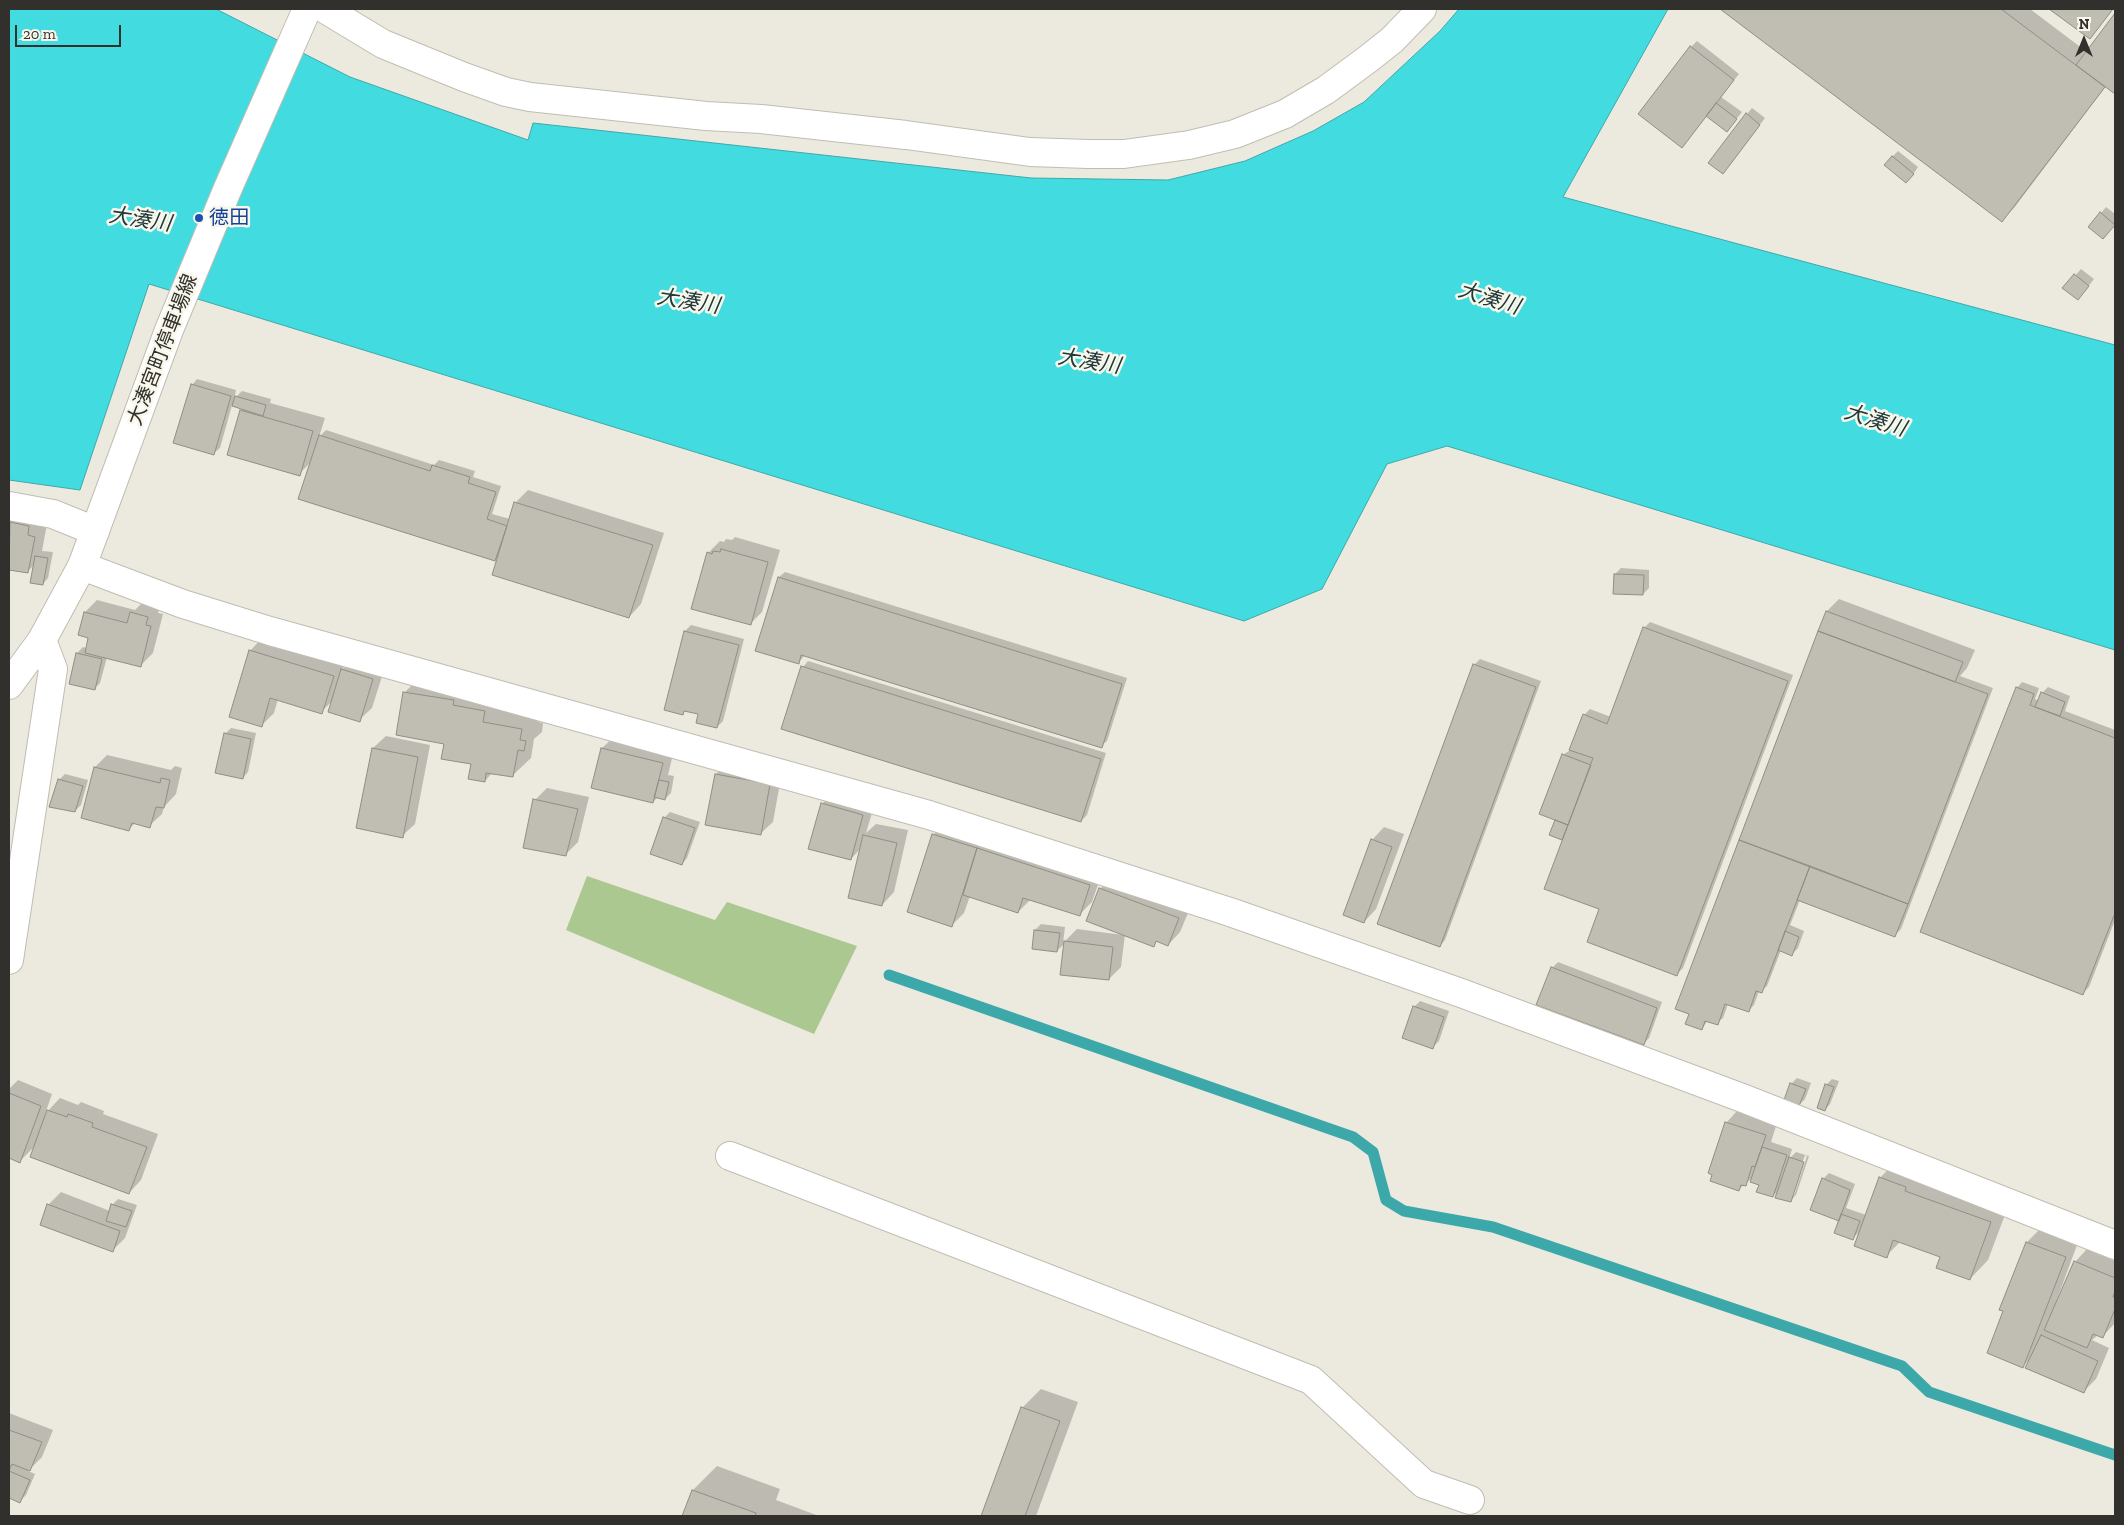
<!DOCTYPE html>
<meta charset="utf-8">
<style>
body{margin:0}
#map{position:relative;width:2124px;height:1525px;overflow:hidden;background:#ece9de;font-family:"Zilla Slab",serif}
canvas{display:block}
.frame{position:absolute;inset:0;border:10px solid #31302c;pointer-events:none}
.north{position:absolute;left:2059px;top:15px;width:50px;height:50px;-webkit-text-stroke:4px #f9f7eb;paint-order:stroke;rotate:0deg;font-size:14px;font-weight:700;line-height:20px;text-align:center;color:#31302c}
.north::after{content:'';display:block;margin:auto;width:18px;height:22px;background:#31302c;clip-path:polygon(50% 0,100% 100%,50% 72%,0 100%)}
.scale{position:absolute;left:15px;top:25px;width:106px;height:22px;box-sizing:border-box;border:2px solid #31302c;border-top:0;padding-left:6px;font-size:15px;line-height:18px;white-space:nowrap;color:#31302c;-webkit-text-stroke:4px #f9f7eb;paint-order:stroke}
</style>
<div id="map">
<canvas width="2124" height="1525"></canvas>
<div class="frame"></div>
<div class="north">N</div>
<div class="scale">20 m</div>
</div>
<script>
const g = document.querySelector('canvas').getContext('2d');
g.lineJoin = 'round';
function fill(path, color) { g.fillStyle = color; g.fill(path, 'evenodd'); }
const poly = rows => new Path2D(rows.map(r => 'M' + r).join(''));
function trace(path, color, width, dash) { g.strokeStyle = color; g.lineWidth = width; g.lineCap = dash ? 'butt' : 'round'; g.setLineDash(dash || []); g.stroke(path); }
function write(font, color, halo, rows, align = 'center') {
  g.font = font + ' "Zilla Slab","Noto Sans JP",serif'; g.lineWidth = 5; g.setLineDash([]); g.textBaseline = 'middle'; g.strokeStyle = halo; g.fillStyle = color; for (const [text, x, y, turn = 0] of rows) {
    g.save(); g.translate(x, y); g.rotate((+turn || 0) * Math.PI / 180); g.textAlign = isNaN(turn) ? turn : align; if (halo) g.strokeText(text, 0, 0); g.fillText(text, 0, 0); g.restore();
  }
}
fill(poly([
 [587,876,715,920,727,902,857,946,814,1034,566,930]
]), '#acc891');
const water = poly([
 [9,9,216,9,350,77,528,140,533,123,1031,178,1168,180,1245,161,1313,131,1364,102,1440,31,1459,9,1668,9,1563,197,2115,345,2115,650,1447,446,1387,464,1322,589,1244,621,149,284,80,490,9,480,9,9]
]);
fill(water, '#42dce0');
trace(water, '#3da8aa', 1);
fill(poly([
 [1722,9,2030,9,2087,52,2115,15,2115,92,2106,86,2014,208,2002,220],
 [2051,9,2113,9,2090,38],
 [1697,41,1739,74,1721,97,1742,112,1727,131,1707,115,1682,146,1691,47],
 [1752,108,1765,118,1729,166,1747,114],
 [1898,151,1918,167,1912,176,1892,157],
 [2106,207,2115,214,2115,224,2109,231,2101,213],
 [2081,269,2094,279,2083,293,2064,288],
 [197,379,236,390,234,399,242,391,271,399,270,403,325,418,319,437,326,430,434,465,439,460,475,471,473,477,501,486,492,514,510,519,515,503,528,490,664,533,641,604,629,617,499,556,495,560,311,462,299,474,242,410,244,408,232,405,220,448,214,453,192,385],
 [9,513,47,524,42,551,53,552,48,578,43,584,34,565,27,572,9,569],
 [735,537,780,550,762,612,750,624,708,553,720,541,724,542,726,539,732,540],
 [1621,568,1649,570,1649,588,1643,594,1615,574],
 [785,572,1127,678,1107,741,1101,746,805,655,798,663,779,577],
 [1839,599,1975,650,1967,668,1960,676,1993,688,1901,929,1895,935,1800,900,1790,925,1804,931,1798,948,1792,954,1781,950,1767,986,1761,991,1759,991,1754,1005,1748,1011,1728,1004,1723,1018,1717,1023,1708,1020,1702,1029,1690,1013,1677,1008,1827,611],
 [97,600,135,610,144,601,160,605,158,613,163,614,153,653,141,665,107,657,100,683,95,688,70,683,77,653,83,647,87,648,90,637,85,612],
 [1650,622,1793,675,1683,968,1677,974,1601,909,1564,840,1551,835,1557,819,1563,755,1570,750,1584,715,1590,709,1611,717,1644,628],
 [691,625,744,639,723,721,717,727,699,713,686,710,682,713,665,709,685,631],
 [262,638,345,663,343,669,355,657,385,667,372,708,359,720,332,701,321,712,278,699,274,713,261,726,250,651],
 [1480,659,1541,681,1445,940,1440,946,1474,665],
 [808,661,1106,753,1087,815,1081,821,803,667],
 [423,674,540,711,538,722,543,723,542,732,534,739,531,758,512,776,492,773,485,781,472,763,445,743,404,693],
 [2022,682,2039,688,2035,699,2039,701,2042,693,2048,687,2070,696,2065,711,2115,730,2115,920,2089,987,2083,993,2017,688],
 [231,728,256,733,248,772,243,778,225,734],
 [386,736,430,745,415,824,402,836,373,748],
 [615,736,674,750,668,775,674,776,671,793,665,799,658,797,653,802,602,748],
 [107,755,171,770,175,766,182,768,176,794,164,807,162,814,149,826,135,823,129,829,95,767],
 [728,762,782,772,773,822,760,834,716,774],
 [65,774,88,780,81,805,75,811,59,780],
 [547,788,589,797,578,842,565,855,535,800],
 [834,792,875,803,866,833,876,824,908,830,894,892,882,905,861,848,851,859,822,804],
 [670,812,700,822,687,858,682,864,664,818],
 [946,823,1102,873,1092,902,1079,915,1031,899,1018,912,970,896,964,913,952,925,933,835],
 [1384,827,1404,834,1376,909,1364,922,1372,840],
 [1113,876,1191,906,1180,932,1168,945,1158,941,1153,945,1125,934,1121,967,1109,979,1065,943,1057,951,1033,948,1035,930,1041,924,1065,927,1063,943,1077,929,1123,935,1100,889],
 [1558,962,1662,1002,1649,1038,1643,1044,1552,968],
 [1420,1001,1449,1011,1439,1041,1433,1047,1414,1007],
 [1797,1078,1811,1083,1805,1099,1799,1105,1791,1084],
 [1832,1079,1839,1081,1830,1104,1825,1110,1826,1085],
 [18,1080,52,1094,45,1114,60,1098,78,1105,81,1102,104,1111,103,1114,158,1134,141,1180,129,1193,36,1145,20,1161,9,1157,9,1089],
 [1738,1110,1777,1123,1771,1142,1792,1149,1789,1159,1796,1152,1809,1156,1796,1195,1790,1201,1780,1189,1773,1196,1754,1176,1738,1190,1726,1123],
 [1805,1155,1807,1156,1794,1196,1791,1196],
 [1898,1159,2009,1204,1988,1260,1970,1279,1942,1256,1901,1241,1886,1256,1861,1230,1853,1238,1840,1220,1823,1179,1829,1173,1855,1184,1846,1208,1866,1215,1880,1178],
 [61,1192,110,1211,112,1205,118,1199,137,1205,125,1238,112,1251,42,1224,49,1204],
 [2039,1230,2077,1245,2056,1302,2058,1302,2075,1262,2087,1249,2115,1261,2115,1323,2102,1337,2098,1335,2092,1340,2109,1348,2096,1379,2083,1392,2031,1358,2023,1366,2005,1311,2001,1309,2027,1242],
 [1041,1389,1078,1402,1036,1516,982,1516,1023,1407],
 [9,1413,53,1430,42,1457,28,1471,35,1474,26,1495,20,1501,9,1497],
 [717,1466,780,1489,776,1500,819,1516,684,1516,693,1490]
]), '#0003');
trace(poly([
 [889,975,1353,1137,1373,1152,1386,1200,1404,1211,1493,1227,1902,1366,1929,1392,2115,1455]
]), '#3da8aa', 11);
const building = poly([
 [1720,9,2001,9,2105,87,2002,222,1720,9],
 [2049,9,2113,9,2090,39,2049,9],
 [2115,13,2115,94,2076,65,2115,13],
 [1690,46,1734,80,1682,148,1638,114,1690,46],
 [1716,103,1737,119,1727,132,1706,116,1716,103],
 [1746,113,1760,125,1723,174,1708,163,1746,113],
 [1892,156,1914,174,1906,183,1884,165,1892,156],
 [2100,212,2115,225,2103,239,2088,227,2100,212],
 [2074,274,2089,286,2078,300,2062,288,2074,274],
 [191,384,231,396,214,455,173,443,191,384],
 [235,396,266,405,263,416,232,406,235,396],
 [240,410,313,431,300,476,227,455,240,410],
 [319,435,430,471,432,465,470,477,468,483,496,492,487,519,507,526,495,561,298,499,319,435],
 [514,502,653,545,629,618,492,575,514,502],
 [10,522,29,526,28,535,35,537,28,573,9,570,10,522],
 [721,549,768,562,751,625,691,609,707,552,712,554,713,551,720,552,721,549],
 [35,556,48,558,43,585,30,583,35,556],
 [1614,574,1644,575,1643,595,1613,594,1614,574],
 [778,577,1122,684,1102,748,801,655,799,664,755,651,778,577],
 [1826,611,1963,662,1955,682,1818,631,1826,611],
 [84,612,127,623,130,612,148,617,146,625,151,626,141,667,85,653,88,638,78,635,84,612],
 [1643,627,1788,681,1677,976,1587,942,1599,909,1544,889,1593,758,1569,750,1583,714,1607,724,1643,627],
 [684,631,739,645,717,728,696,723,698,714,684,711,683,715,664,710,684,631],
 [1818,631,1988,694,1908,904,1739,840,1818,631],
 [249,650,334,676,322,714,270,698,262,727,229,717,249,650],
 [76,653,102,659,95,690,69,684,76,653],
 [1473,664,1536,687,1440,947,1377,924,1473,664],
 [801,666,1101,759,1081,822,781,729,801,666],
 [341,669,373,679,360,722,328,712,341,669],
 [2016,687,2034,694,2030,705,2115,738,2115,913,2083,995,1920,932,2016,687],
 [403,692,454,700,453,705,485,711,483,722,522,729,520,740,526,741,524,751,518,750,513,777,486,773,485,782,468,779,471,764,441,759,444,744,396,735,403,692],
 [2041,692,2065,702,2060,716,2035,707,2041,692],
 [224,733,251,739,243,779,215,773,224,733],
 [372,748,418,757,403,838,356,828,372,748],
 [601,748,663,763,653,803,591,788,601,748],
 [1562,754,1591,765,1568,825,1539,814,1562,754],
 [94,767,160,783,161,778,170,780,164,808,156,807,150,828,132,823,129,831,81,818,94,767],
 [715,774,770,784,761,835,705,825,715,774],
 [58,779,83,786,75,812,49,807,58,779],
 [659,780,669,782,665,800,654,797,659,780],
 [533,799,578,809,566,856,523,848,533,799],
 [821,803,863,815,851,860,808,849,821,803],
 [663,817,695,828,682,865,650,854,663,817],
 [1555,820,1568,825,1562,840,1549,835,1555,820],
 [932,834,977,848,952,927,907,912,932,834],
 [863,835,897,843,882,906,848,898,863,835],
 [1371,839,1392,847,1364,923,1343,915,1371,839],
 [1739,840,1810,866,1762,993,1756,991,1749,1012,1725,1004,1718,1025,1705,1021,1702,1030,1685,1024,1689,1014,1675,1009,1739,840],
 [977,848,1090,885,1080,916,1023,898,1018,913,963,895,977,848],
 [1810,866,1908,904,1895,937,1797,900,1810,866],
 [1099,888,1179,918,1168,946,1156,941,1154,947,1086,921,1099,888],
 [1034,930,1060,933,1057,952,1032,949,1034,930],
 [1785,931,1799,937,1792,956,1778,950,1785,931],
 [1064,941,1113,947,1109,980,1060,975,1064,941],
 [1551,967,1657,1008,1644,1045,1536,1005,1551,967],
 [1413,1006,1444,1017,1433,1049,1402,1038,1413,1006],
 [1790,1083,1806,1089,1799,1106,1784,1100,1790,1083],
 [1825,1084,1834,1087,1825,1111,1817,1108,1825,1084],
 [9,1093,41,1106,20,1163,9,1158,9,1093],
 [47,1110,67,1117,68,1114,93,1123,92,1127,147,1147,129,1194,30,1157,47,1110],
 [1725,1122,1766,1135,1755,1167,1752,1166,1746,1186,1741,1185,1739,1191,1710,1181,1712,1175,1708,1173,1725,1122],
 [1762,1147,1787,1155,1773,1197,1756,1192,1759,1185,1750,1182,1762,1147],
 [1789,1157,1804,1162,1791,1202,1775,1198,1789,1157],
 [1879,1177,1906,1187,1905,1191,1991,1222,1970,1280,1936,1268,1940,1257,1893,1240,1887,1258,1854,1246,1879,1177],
 [1822,1178,1850,1190,1839,1221,1810,1210,1822,1178],
 [47,1204,120,1231,113,1252,40,1225,47,1204],
 [111,1204,132,1211,126,1227,106,1221,111,1204],
 [1841,1214,1860,1221,1853,1240,1834,1233,1841,1214],
 [2026,1242,2066,1257,2023,1368,1987,1353,2003,1311,1999,1310,2026,1242],
 [2074,1261,2115,1278,2115,1291,2113,1297,2115,1297,2115,1309,2103,1338,2093,1334,2087,1348,2044,1330,2074,1261],
 [2041,1335,2098,1361,2084,1393,2025,1368,2041,1335],
 [1021,1407,1060,1421,1025,1516,981,1516,1021,1407],
 [9,1430,42,1442,30,1471,12,1464,9,1470,9,1430],
 [9,1471,30,1480,20,1503,9,1498,9,1471],
 [692,1490,756,1513,755,1516,682,1516,692,1490]
]);
fill(building, '#c0beb3');
trace(building, '#908e84', 1);
const street = poly([
 [325,9,383,44,464,77,506,92,530,97,706,116,761,119,906,135,1030,152,1088,154,1124,154,1189,145,1235,134,1285,114,1326,90,1368,59,1392,40,1422,9],
 [9,506,53,514,95,531],
 [82,566,183,604,270,631,929,815,1230,912,1461,993,1745,1099,2115,1245],
 [9,960,53,669,42,640],
 [730,1156,1311,1380,1424,1484,1470,1500]
]);
const secondary = poly([
 [9,685,42,640,82,566,169,330,228,188,307,9]
]);
trace(street, '#c0bdb2', 30);
trace(secondary, '#c0bdb2', 30);
trace(street, '#fff', 28);
trace(secondary, '#fff', 28);
for (const [x, y, r, color] of [
 [199,218,5,"#1a4fb4"]
]) { const dot = new Path2D(); dot.arc(x, y, r, 0, 2 * Math.PI); g.fillStyle = color; g.fill(dot); trace(dot, '#f9f7eb', 2); }
write('20px', '#164399', '#f9f7eb', [
 ["徳田",209,218]
], 'left');
write('20px', '#31302c', '#f9f7eb', [
 ["大湊宮町停車場線",163,350,-69]
]);
write('italic 21px', '#20393a', '#f9f7eb', [
 ["大湊川",140,220,8],
 ["大湊川",1489,299,17],
 ["大湊川",688,302,9],
 ["大湊川",1089,362,9],
 ["大湊川",1875,421,17]
]);
</script>
